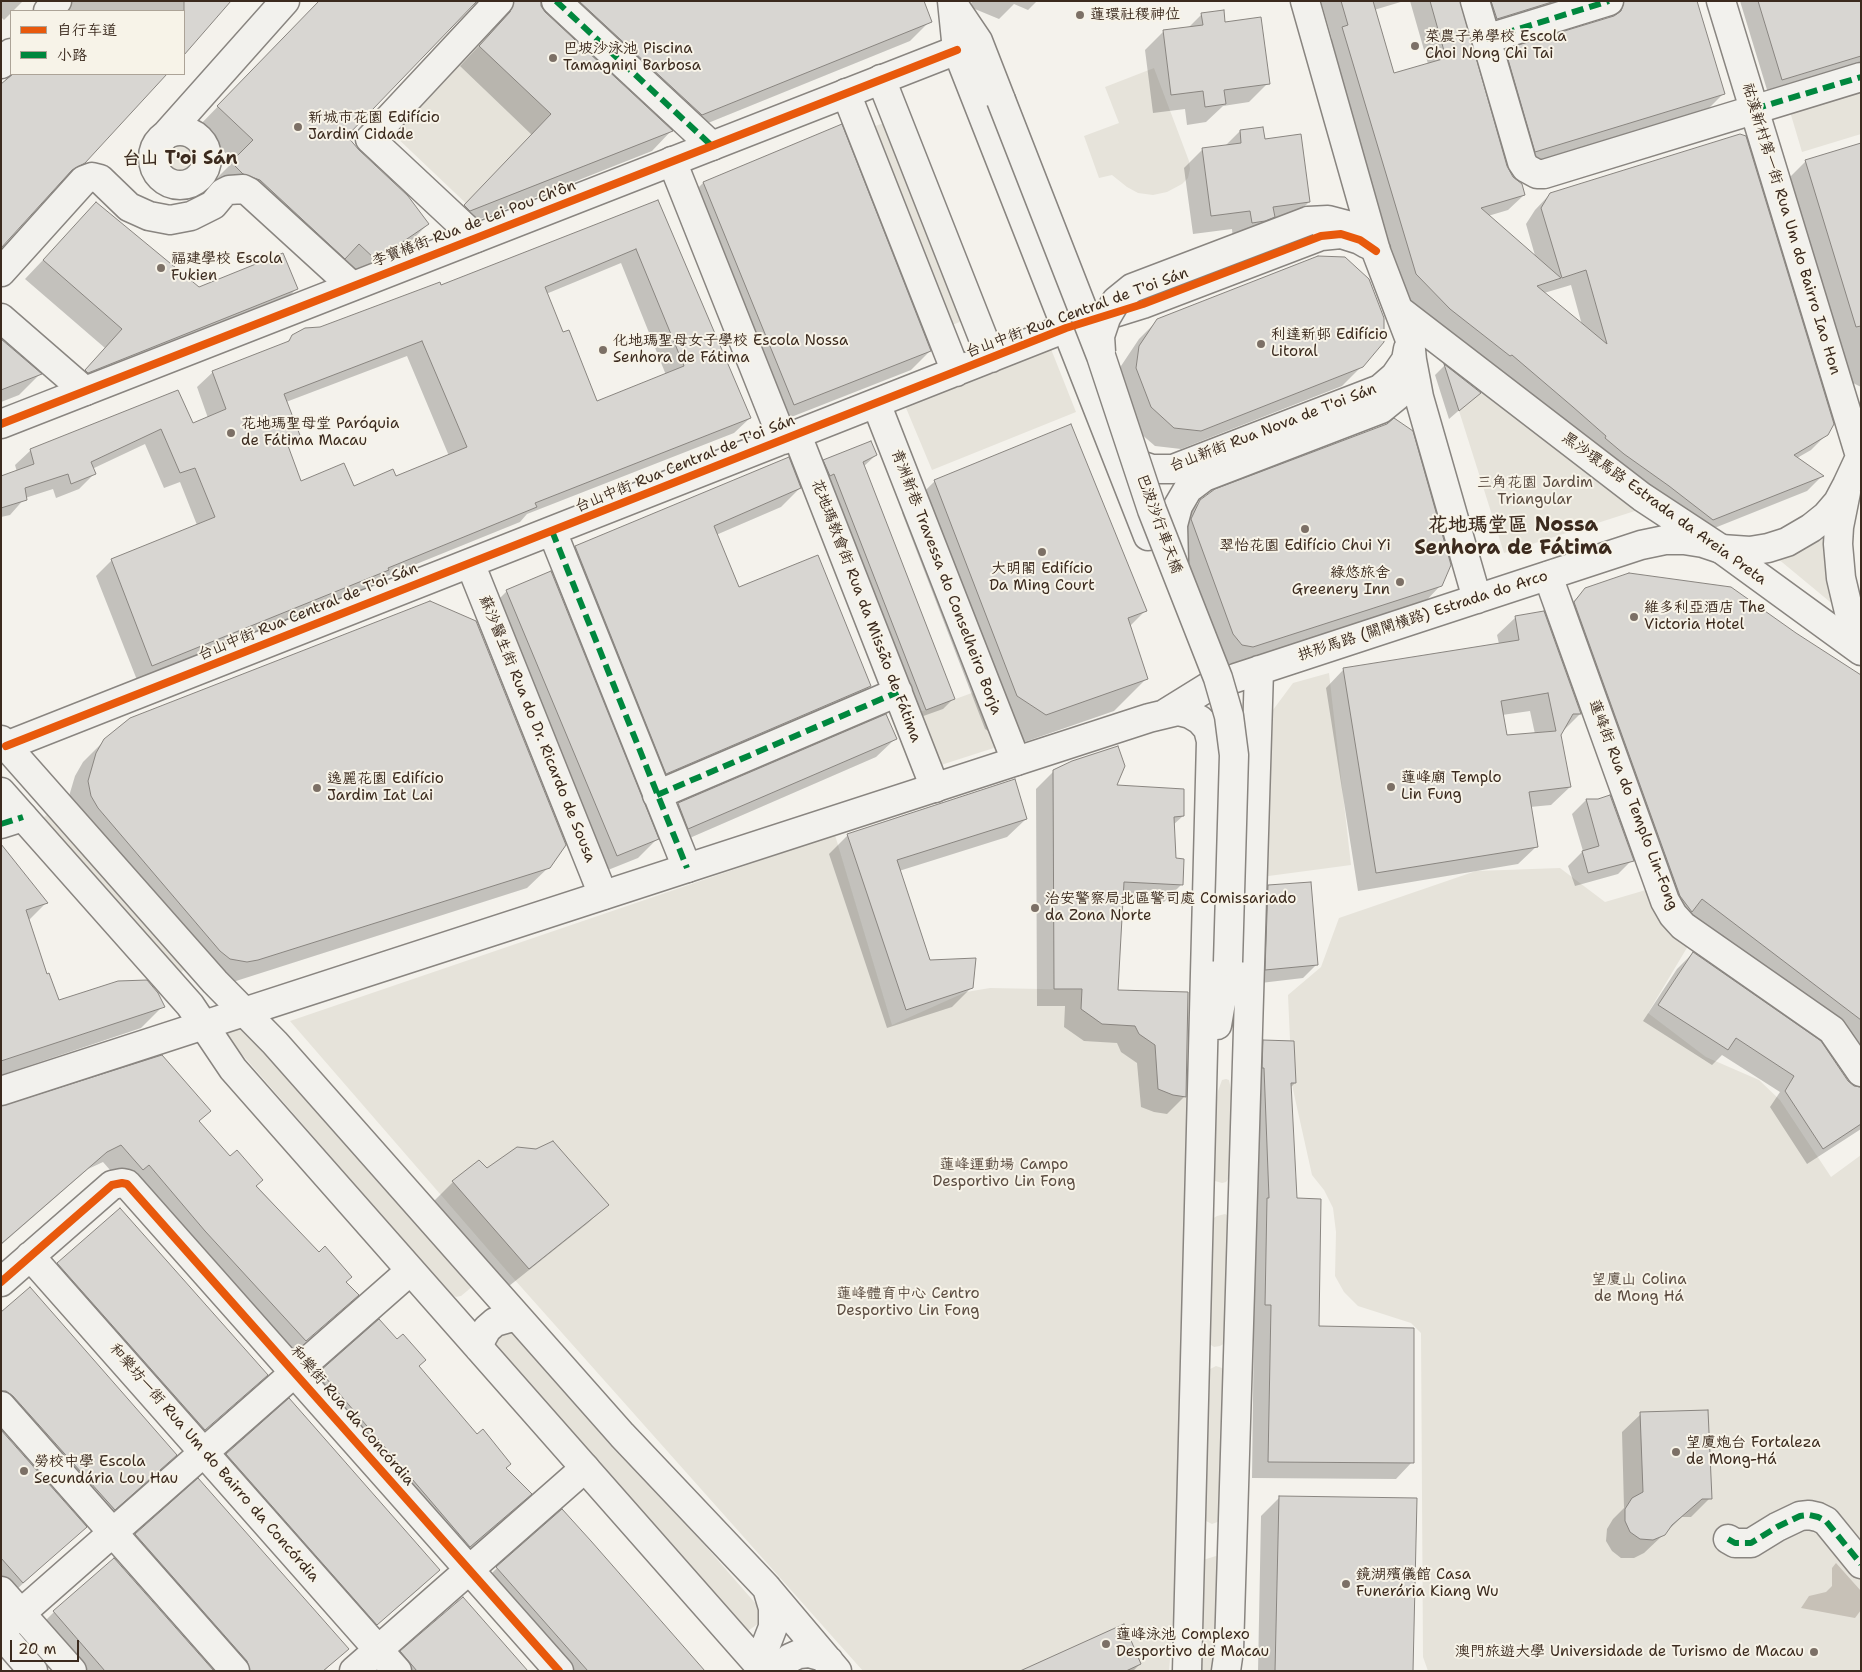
<!DOCTYPE html>
<meta charset="utf-8">
<style>
body{margin:0}
#map{position:relative;width:1862px;height:1672px;overflow:hidden;background:#f4f2ec;font-family:"Shantell Sans","LXGW WenKai TC",sans-serif}
canvas{display:block}
.frame{position:absolute;inset:0;border:2px solid #3b2a1e;pointer-events:none}
.legend{position:absolute;left:10px;top:10px;width:175px;height:65px;box-sizing:border-box;background:#f7f3e8;border:1px solid #aca397;margin:0;padding:6px 9px;list-style:none;font-size:15px;color:#3b2a1e}
.legend li{display:flex;align-items:center;gap:10px;height:25px}
.legend b{width:25px;border:1px solid #aca397}
.scale{position:absolute;left:10px;top:1640px;width:69px;height:22px;box-sizing:border-box;border:2px solid #3b2a1e;border-top:0;padding-left:6px;font-size:15px;line-height:18px;white-space:nowrap;color:#3b2a1e;-webkit-text-stroke:4px #f7f3e8;paint-order:stroke}
</style>
<div id="map">
<canvas width="1862" height="1672"></canvas>
<div class="frame"></div>
<ul class="legend">
<li><b style="height:6px;background:#e8590c"></b>自行车道</li>
<li><b style="height:6px;background:#00873e"></b>小路</li>
</ul>
<div class="scale">20 m</div>
</div>
<script>
const g = document.querySelector('canvas').getContext('2d');
g.lineJoin = 'round';
function fill(path, color) { g.fillStyle = color; g.fill(path, 'evenodd'); }
const poly = rows => new Path2D(rows.map(r => 'M' + r).join(''));
function trace(path, color, width, dash) { g.strokeStyle = color; g.lineWidth = width; g.lineCap = dash ? 'butt' : 'round'; g.setLineDash(dash || []); g.stroke(path); }
function write(font, color, halo, rows, align = 'center') {
  g.font = font + ' "Shantell Sans","LXGW WenKai TC",sans-serif'; g.lineWidth = 4; g.setLineDash([]); g.textBaseline = 'middle'; g.strokeStyle = halo; g.fillStyle = color; for (const [text, x, y, turn = 0] of rows) {
    g.save(); g.translate(x, y); g.rotate((+turn || 0) * Math.PI / 180); g.textAlign = isNaN(turn) ? turn : align; if (halo) g.strokeText(text, 0, 0); g.fillText(text, 0, 0); g.restore();
  }
}
fill(poly([
 [519,1,547,1,681,128,473,210,393,134],
 [1861,64,1861,134,1802,152,1783,88],
 [1154,68,1189,161,1190,169,1188,178,1182,184,1167,192,1153,195,1138,193,1127,187,1112,175,1099,178,1084,136,1119,123,1105,87],
 [886,122,965,320,952,325,873,127],
 '156 159a24 24 0 1 1 48 0a24 24 0 1 1-48 0Z',
 [1047,339,1076,412,932,470,901,396],
 [1441,354,1638,510,1504,553],
 [1840,525,1847,616,1771,553,1802,548,1822,539],
 [1329,673,1351,865,1261,877,1270,714,1293,683],
 [980,690,1000,746,941,765,920,712],
 [51,811,188,966,178,975,41,820],
 [835,835,892,1025,966,992,990,988,1196,992,1180,1536,1169,1671,863,1671,506,1270,290,1021],
 [1560,868,1605,902,1656,887,1691,941,1648,1013,1706,1057,1759,1080,1780,1100,1831,1177,1861,1155,1861,1671,1428,1671,1423,1657,1421,1333,1411,1323,1358,1306,1344,1292,1335,1276,1336,1232,1333,1208,1324,1190,1312,1175,1292,1085,1288,995,1321,967,1339,918,1476,871],
 [238,1018,473,1286,461,1296,456,1297,449,1293,227,1037,224,1030],
 [1226,1079,1229,1080,1231,1090,1234,1118,1231,1175,1226,1182,1222,1183,1215,1181,1214,1174,1214,1116,1218,1091,1222,1080],
 [1225,1214,1229,1216,1225,1343,1220,1346,1214,1347,1208,1343,1212,1219,1217,1216],
 [511,1323,763,1612,762,1621,745,1633,493,1343],
 [1216,1366,1222,1368,1225,1372,1220,1521,1212,1524,1204,1520,1206,1371],
 [1216,1556,1219,1558,1218,1671,1194,1671,1203,1560]
]), '#e6e3da');
fill(poly([
 [1836,1563,1861,1591,1861,1610,1855,1618,1801,1608,1809,1596,1826,1592,1832,1586,1832,1568]
]), '#c7c1b7');
fill(poly([
 [1,1,23,1,4,20,1,17],
 [73,1,230,1,184,53,184,11,64,11],
 [320,1,922,1,930,21,910,41,681,134,547,9,540,6,544,13,671,131,652,151,450,231,445,226,532,135,460,66,491,33,495,26,495,17,483,5,474,5,468,9,346,136,428,224,408,244,356,279,239,200,223,193,212,183,234,161,198,127],
 [972,1,1037,1,1028,10,1014,4,999,19,970,7],
 [1321,1,1404,1,1374,10,1393,75,1428,64,1410,1,1459,1,1506,167,1524,195,1508,210,1488,216,1536,259,1526,224,1535,210,1550,194,1827,434,1811,450,1797,458,1822,476,1807,491,1697,535,1435,324,1401,290,1328,43,1332,39],
 [1571,285,1582,325,1544,293],
 [1463,1,1587,1,1481,34],
 [1598,1,1696,1,1723,94,1708,109,1520,166,1491,66,1506,50,1609,19,1609,12],
 [1740,1,1861,1,1861,65,1768,93],
 [1202,14,1224,24,1268,83,1249,102,1223,106,1206,122,1187,125,1185,109,1153,113,1145,50,1163,32,1187,29],
 [11,70,11,74,165,74,84,162,62,184,54,188,1,247,1,83,3,84],
 [841,126,930,351,911,370,776,423,684,202,703,183],
 [1240,131,1264,140,1309,202,1290,221,1233,241,1232,229,1193,234,1184,168,1203,149,1225,146],
 [1861,144,1861,387,1853,383,1790,177,1806,161],
 [658,201,750,418,734,433,527,514,520,522,377,580,372,585,137,680,96,576,112,560,197,525,180,482,164,488,145,444,92,469,94,474,79,489,56,498,53,489,25,498,10,515,1,517,1,477,17,472,15,465,31,450,177,392,193,424,208,418,197,387,213,372,285,344,293,336,320,328,440,287],
 [621,263,666,375,597,403,563,334,546,294],
 [407,356,449,456,395,477,353,488,300,483,287,449,299,437,286,402],
 [96,204,199,288,296,289,278,308,67,390,105,348,25,279],
 [1158,320,1362,366,1342,386,1181,449,1155,446,1132,426,1117,388,1121,366,1139,339],
 [1,341,40,374,19,395,1,402],
 [1444,366,1479,393,1449,419,1435,375],
 [876,455,863,467,953,699,943,709,915,719,814,471,824,461],
 [935,481,1145,611,1129,627,1146,679,1114,711,1013,746,985,729,902,513],
 [800,488,781,507,716,535,738,588,870,686,851,705,647,792,557,566,576,547],
 [1201,501,1441,585,1423,604,1235,664,1225,663,1174,537,1182,519],
 [1586,589,1795,634,1861,676,1861,1048,1675,927,1570,605],
 [507,591,657,839,638,858,598,874,488,610],
 [1516,617,1580,714,1559,735,1570,787,1551,805,1530,807,1537,846,1518,864,1358,891,1326,688,1344,669,1499,644,1497,635],
 [1530,711,1535,734,1506,736,1502,715],
 [895,739,876,757,669,847,660,823,679,804],
 [105,740,549,867,527,888,236,981,225,983,67,803,75,776,83,762],
 [1054,771,1116,786,1183,816,1173,825,1175,859,1182,884,1164,902,1122,900,1116,991,1186,993,1185,1096,1167,1114,1154,1112,1141,1107,1137,1063,1121,1052,1117,1043,1084,1041,1064,1027,1065,1006,1037,1006,1036,789],
 [1586,800,1598,800,1632,860,1618,874,1575,886,1568,866,1583,851,1572,814],
 [1026,819,1007,837,899,871,929,961,971,988,952,1007,887,1028,829,854,848,835],
 [1,846,46,903,28,921,46,975,58,1002,163,1006,141,1028,1,1075],
 [1269,886,1317,964,1303,978,1252,984,1254,901],
 [1693,953,1853,1087,1861,1088,1861,1129,1807,1164,1770,1107,1780,1092,1722,1055,1712,1065,1643,1021,1677,969],
 [1264,1041,1295,1083,1290,1088,1296,1200,1318,1327,1412,1462,1396,1479,1252,1478,1254,1321,1248,1321,1247,1058],
 [1,1107,209,1111,198,1122,357,1295,288,1358,125,1187,103,1162,88,1169,1,1245],
 [536,1150,607,1205,588,1223,509,1286,434,1201,453,1182],
 [58,1264,266,1375,190,1443,44,1278],
 [1,1314,176,1455,96,1527,1,1420],
 [379,1320,505,1469,530,1494,511,1513,451,1565,302,1391],
 [1641,1414,1710,1498,1691,1517,1682,1517,1644,1553,1634,1558,1621,1558,1612,1551,1606,1541,1607,1529,1613,1519,1624,1508,1622,1432],
 [1,1432,85,1527,5,1600,1,1595],
 [227,1455,438,1570,419,1589,357,1642,208,1473],
 [1280,1497,1412,1671,1258,1671,1261,1516],
 [136,1535,347,1649,324,1671,221,1671,118,1553],
 [114,1560,212,1671,70,1671,35,1631,54,1612],
 [497,1568,703,1671,553,1671,479,1586],
 [401,1652,527,1671,383,1671],
 [1140,1664,1133,1671,1023,1671]
]), '#0003');
const building = poly([
 [184,1,231,1,184,55,184,1],
 [319,1,477,1,347,136,359,150,408,196,429,224,376,260,359,244,345,259,260,180,243,174,231,162,253,140,217,106,319,1],
 [514,1,541,1,541,6,545,12,673,131,470,211,464,205,551,114,479,46,510,12,514,1],
 [579,1,924,1,932,22,702,115,579,1],
 [1341,1,1373,1,1394,73,1446,58,1430,1,1460,1,1507,166,1513,177,1522,184,1525,195,1481,208,1561,278,1537,286,1607,344,1586,270,1562,278,1541,208,1550,193,1740,134,1746,136,1834,424,1828,435,1794,455,1824,476,1713,520,1669,486,1624,454,1605,438,1606,436,1573,407,1512,355,1510,356,1450,309,1416,274,1342,27,1348,25,1341,1],
 [1491,1,1555,1,1497,19,1491,1],
 [1624,1,1697,1,1725,94,1535,152,1505,49,1614,16,1621,11,1624,1],
 [1758,1,1861,1,1861,56,1782,80,1758,1],
 [1224,10,1225,22,1261,17,1270,84,1224,90,1226,104,1205,107,1203,91,1171,95,1163,30,1203,25,1201,13,1224,10],
 [13,74,167,74,85,163,72,170,1,248,1,84,13,74],
 [842,124,931,351,794,405,703,182,842,124],
 [1263,127,1265,139,1301,134,1310,202,1273,207,1275,217,1265,221,1252,223,1250,211,1211,216,1202,148,1241,143,1240,130,1263,127],
 [1861,143,1861,326,1856,327,1805,160,1861,143],
 [658,200,751,418,535,503,537,507,388,568,389,570,152,666,111,559,215,517,195,468,180,473,161,429,91,462,96,474,71,484,68,474,25,488,27,500,1,508,1,476,34,464,30,449,178,390,193,423,226,409,212,371,289,341,292,335,305,328,320,327,440,282,441,285,658,200],
 [636,249,684,366,597,401,569,330,563,332,545,287,636,249],
 [422,341,467,447,396,476,393,469,354,486,344,463,301,481,287,443,301,438,284,394,422,341],
 [96,202,199,287,283,253,298,289,88,373,85,370,122,329,43,260,96,202],
 [1318,256,1345,257,1369,279,1384,318,1384,342,1363,367,1201,431,1174,428,1151,407,1136,368,1139,346,1157,319,1318,256],
 [1,339,42,374,1,390,1,339],
 [1444,364,1481,393,1459,411,1444,364],
 [1394,418,1413,431,1451,565,1442,586,1253,647,1242,645,1233,634,1191,519,1200,500,1215,489,1387,424,1394,418],
 [1071,424,1147,611,1128,618,1148,679,1046,715,1017,696,934,480,1071,424],
 [871,441,877,455,863,462,955,699,926,710,834,474,830,476,823,460,871,441],
 [789,457,801,488,714,526,739,587,818,555,871,686,666,774,575,546,789,457],
 [551,571,659,839,617,856,506,590,551,571],
 [1629,573,1731,587,1796,633,1861,675,1861,1020,1702,899,1692,912,1680,896,1574,602,1585,588,1629,573],
 [430,601,476,621,566,845,550,868,258,960,247,962,230,959,220,951,98,808,91,796,88,781,96,753,104,739,130,718,430,601],
 [1544,611,1581,714,1573,714,1561,735,1571,787,1529,792,1538,847,1376,873,1343,668,1519,640,1515,616,1544,611],
 [1548,693,1556,731,1507,735,1501,701,1548,693],
 [886,714,897,739,688,829,678,803,886,714],
 [1118,746,1125,766,1117,785,1184,789,1184,816,1174,817,1176,858,1184,859,1183,885,1124,882,1118,990,1188,992,1186,1097,1173,1095,1158,1089,1155,1045,1139,1034,1135,1026,1102,1024,1081,1009,1082,989,1054,989,1053,770,1072,761,1118,746],
 [1015,779,1027,819,897,860,930,960,976,958,973,988,906,1010,847,834,1015,779],
 [1610,795,1634,861,1588,873,1582,851,1599,846,1586,799,1598,799,1610,795],
 [1,844,48,903,26,910,47,974,49,973,59,1000,118,981,147,980,158,993,165,1007,1,1061,1,844],
 [1311,882,1318,965,1265,970,1268,885,1311,882],
 [1693,952,1821,1041,1848,1081,1854,1086,1861,1087,1861,1124,1823,1149,1785,1091,1794,1076,1736,1038,1728,1050,1658,1005,1693,952],
 [1263,1040,1294,1041,1296,1083,1291,1083,1297,1198,1321,1199,1319,1326,1414,1328,1414,1463,1268,1462,1271,1305,1265,1305,1267,1198,1269,1198,1264,1068,1262,1068,1263,1040],
 [162,1055,211,1111,199,1121,230,1156,237,1150,263,1180,256,1186,319,1252,325,1246,352,1277,346,1282,359,1295,306,1341,205,1231,149,1165,143,1170,121,1145,107,1152,1,1244,1,1106,162,1055],
 [553,1141,609,1205,529,1269,452,1181,479,1160,487,1168,517,1147,536,1149,553,1141],
 [120,1208,268,1375,205,1430,57,1263,120,1208],
 [30,1287,177,1455,115,1510,13,1396,6,1391,1,1391,1,1312,30,1287],
 [379,1319,397,1339,403,1334,426,1360,419,1366,477,1434,483,1429,511,1464,506,1468,532,1494,470,1547,320,1371,379,1319],
 [289,1398,440,1570,377,1625,226,1454,289,1398],
 [1708,1410,1712,1499,1702,1499,1672,1525,1665,1535,1653,1540,1640,1539,1630,1532,1625,1521,1625,1509,1632,1498,1643,1492,1640,1412,1708,1410],
 [1,1430,87,1527,23,1583,1,1558,1,1430],
 [198,1478,349,1649,323,1671,250,1671,247,1661,135,1534,198,1478],
 [1279,1496,1417,1498,1413,1671,1275,1671,1279,1496],
 [562,1509,591,1541,705,1671,588,1671,496,1567,562,1509],
 [114,1558,214,1671,105,1671,53,1611,114,1558],
 [463,1597,528,1671,417,1671,400,1651,463,1597],
 [1124,1624,1141,1664,1126,1671,1020,1671,1124,1624]
]);
fill(building, '#d8d6d2');
trace(building, '#898580', 1);
const street = poly([
 [556,1,712,146],
 [1475,1,1522,162,1526,168,1537,174,1544,174,1861,77],
 [48,11,57,1],
 [1486,39,1609,1],
 [1,64,11,53],
 [881,79,991,358],
 [846,93,956,372],
 '153 158a27 27 0 1 1 54 0a27 27 0 1 1-54 0Z',
 [163,138,285,1],
 [672,161,783,440],
 [476,238,370,139,499,1],
 [1,272,84,180,92,177,100,179,129,207,149,216,170,220,191,216,213,205,223,193,229,190,243,189,249,192,352,286],
 [1,318,85,391],
 [876,403,1016,761],
 [797,435,935,788],
 [1120,454,1131,462,1152,469,1173,469,1380,389,1395,376,1406,360,1408,349],
 [552,531,687,868],
 [470,563,603,895],
 [1548,576,1665,901,1673,915,1683,926,1832,1030,1861,1072],
 [6,746,1066,328,1143,304,1321,236,1341,234,1360,240,1367,244],
 [657,795,898,692],
 [1,824,23,817],
 [30,1256,397,1671],
 [1,1282,112,1185,122,1183,127,1184,559,1671],
 [1,1406,235,1671],
 [1728,1539,1735,1543,1751,1543,1777,1527,1800,1516,1809,1515,1818,1517,1826,1521,1861,1564],
 [2,1630,410,1271],
 [354,1671,585,1468]
]);
const secondary = poly([
 [1721,1,1860,456],
 [1,424,957,50],
 [1846,492,1839,527,1838,544,1841,578,1849,612,1861,641],
 [1721,549,1750,551,1768,548,1787,542,1811,528,1826,516,1838,502,1847,485,1861,455],
 [1,740,215,982,275,1043,622,1435,766,1587,837,1671],
 [1,792,190,1005,233,1069,764,1671],
 [479,1348,482,1338,487,1329,495,1322,516,1316],
 [1,1591,72,1671],
 [1,1634,33,1671],
 [754,1659,766,1645,773,1627,773,1608,767,1588],
 [779,1671,790,1658,799,1654,809,1653,820,1656,829,1661]
]);
const primary = poly([
 [952,1,957,50,1148,536],
 [1305,1,1376,251,1410,340,1412,360,1419,397,1477,599],
 [953,4,978,41,1001,100],
 [1308,221,1328,220,1347,225,1364,235,1376,250],
 [1399,310,1642,497,1721,549,1861,651],
 [1174,562,1173,525,1178,506,1188,489,1204,477,1381,409,1397,396,1407,379,1412,360],
 [1166,713,1208,687,1641,545,1665,540,1684,540,1703,543,1721,549],
 [1217,1025,1228,962],
 [1,1091,1149,718,1178,711,1190,714,1200,720,1208,729,1211,741,1187,1671],
 [1226,1671,1229,1650,1259,670]
]);
trace(street, '#898580', 31);
trace(secondary, '#898580', 31);
trace(primary, '#898580', 31);
trace(street, '#f2f1ed', 28);
trace(secondary, '#f2f1ed', 28);
trace(primary, '#f2f1ed', 28);
const primaryBridge = poly([
 [1001,100,1101,356,1152,510,1218,678,1229,716,1234,755,1228,962],
 [1101,352,1100,336,1106,318,1116,301,1132,288,1308,221]
]);
trace(primaryBridge, '#898580', 31, []);
trace(primaryBridge, '#f2f1ed', 28);
trace(poly([
 [556,1,712,146],
 [1486,39,1609,1],
 [1754,109,1861,77],
 [552,531,687,868],
 [657,795,898,692],
 [1,824,23,817],
 [1728,1539,1735,1543,1751,1543,1777,1527,1800,1516,1809,1515,1818,1517,1826,1521,1861,1564]
]), '#00873e', 6, [12, 6]);
trace(poly([
 [1,424,957,50],
 [6,746,1066,328,1143,304,1321,236,1341,234,1360,240,1376,251],
 [1,1282,112,1185,122,1183,127,1184,559,1671]
]), '#e8590c', 8);
for (const [x, y, r, color] of [
 [1080,15,5,"#7c7066"],
 [1415,46,5,"#7c7066"],
 [553,58,5,"#7c7066"],
 [298,127,5,"#7c7066"],
 [161,268,5,"#7c7066"],
 [1261,344,5,"#7c7066"],
 [603,350,5,"#7c7066"],
 [231,433,5,"#7c7066"],
 [1305,529,5,"#7c7066"],
 [1042,552,5,"#7c7066"],
 [1400,582,5,"#7c7066"],
 [1634,617,5,"#7c7066"],
 [1391,787,5,"#7c7066"],
 [317,788,5,"#7c7066"],
 [1035,908,5,"#7c7066"],
 [1676,1452,5,"#7c7066"],
 [24,1471,5,"#7c7066"],
 [1346,1584,5,"#7c7066"],
 [1106,1644,5,"#7c7066"],
 [1814,1652,5,"#7c7066"]
]) { const dot = new Path2D(); dot.arc(x, y, r, 0, 2 * Math.PI); g.fillStyle = color; g.fill(dot); trace(dot, '#f7f3e8', 2); }
write('15px', '#3b2a1e', '#f7f3e8', [
 ["蓮環社稷神位",1090,15],
 ["菜農子弟學校 Escola",1425,37],
 ["Choi Nong Chi Tai",1425,54],
 ["巴坡沙泳池 Piscina",563,49],
 ["Tamagnini Barbosa",563,66],
 ["新城市花園 Edifício",308,118],
 ["Jardim Cidade",308,135],
 ["福建學校 Escola",171,259],
 ["Fukien",171,276],
 ["利達新邨 Edifício",1271,335],
 ["Litoral",1271,352],
 ["化地瑪聖母女子學校 Escola Nossa",613,341],
 ["Senhora de Fátima",613,358],
 ["花地瑪聖母堂 Paróquia",241,424],
 ["de Fátima Macau",241,441],
 ["翠怡花園 Edifício Chui Yi",1305,546,"center"],
 ["大明閣 Edifício",1042,569,"center"],
 ["Da Ming Court",1042,586,"center"],
 ["綠悠旅舍",1390,573,"right"],
 ["Greenery Inn",1390,590,"right"],
 ["維多利亞酒店 The",1644,608],
 ["Victoria Hotel",1644,625],
 ["蓮峰廟 Templo",1401,778],
 ["Lin Fung",1401,795],
 ["逸麗花園 Edifício",327,779],
 ["Jardim Iat Lai",327,796],
 ["治安警察局北區警司處 Comissariado",1045,899],
 ["da Zona Norte",1045,916],
 ["望廈炮台 Fortaleza",1686,1443],
 ["de Mong-Há",1686,1460],
 ["勞校中學 Escola",34,1462],
 ["Secundária Lou Hau",34,1479],
 ["鏡湖殯儀館 Casa",1356,1575],
 ["Funerária Kiang Wu",1356,1592],
 ["蓮峰泳池 Complexo",1116,1635],
 ["Desportivo de Macau",1116,1652],
 ["澳門旅遊大學 Universidade de Turismo de Macau",1804,1652,"right"]
], 'left');
write('15px', '#3b2a1e', '#f7f3e8', [
 ["李寶椿街 Rua de Lei Pou Ch'ôn",474,224,-21],
 ["祐漢新村第一街 Rua Um do Bairro Iao Hon",1791,229,73],
 ["台山中街 Rua Central de T'oi Sán",1077,313,-20],
 ["台山新街 Rua Nova de T'oi Sán",1273,428,-21],
 ["台山中街 Rua Central de T'oi Sán",685,464,-22],
 ["黑沙環馬路 Estrada da Areia Preta",1664,509,36],
 ["巴波沙行車天橋",1159,524,70],
 ["青洲新巷 Travessa do Conselheiro Borja",946,582,69],
 ["花地瑪教會街 Rua da Missão de Fátima",866,611,69],
 ["台山中街 Rua Central de T'oi Sán",308,612,-22],
 ["拱形馬路 (關閘橫路) Estrada do Arco",1423,616,-18],
 ["蘇沙醫生街 Rua do Dr. Ricardo de Sousa",537,729,68],
 ["蓮峰街 Rua do Templo Lin-Fong",1633,805,69],
 ["和樂街 Rua da Concórdia",352,1416,49],
 ["和樂坊一街 Rua Um do Bairro da Concórdia",214,1463,49]
]);
write('15px', '#5b4c41', '#f7f3e8', [
 ["三角花園 Jardim",1535,483],
 ["Triangular",1535,500],
 ["蓮峰運動場 Campo",1004,1165],
 ["Desportivo Lin Fong",1004,1182],
 ["望廈山 Colina",1639,1280],
 ["de Mong Há",1639,1297],
 ["蓮峰體育中心 Centro",908,1294],
 ["Desportivo Lin Fong",908,1311]
]);
write('bold 18px', '#3b2a1e', '#f7f3e8', [
 ["台山 T'oi Sán",180,159]
]);
write('bold 20px', '#3b2a1e', '#f7f3e8', [
 ["花地瑪堂區 Nossa",1513,526],
 ["Senhora de Fátima",1513,549]
]);
</script>
